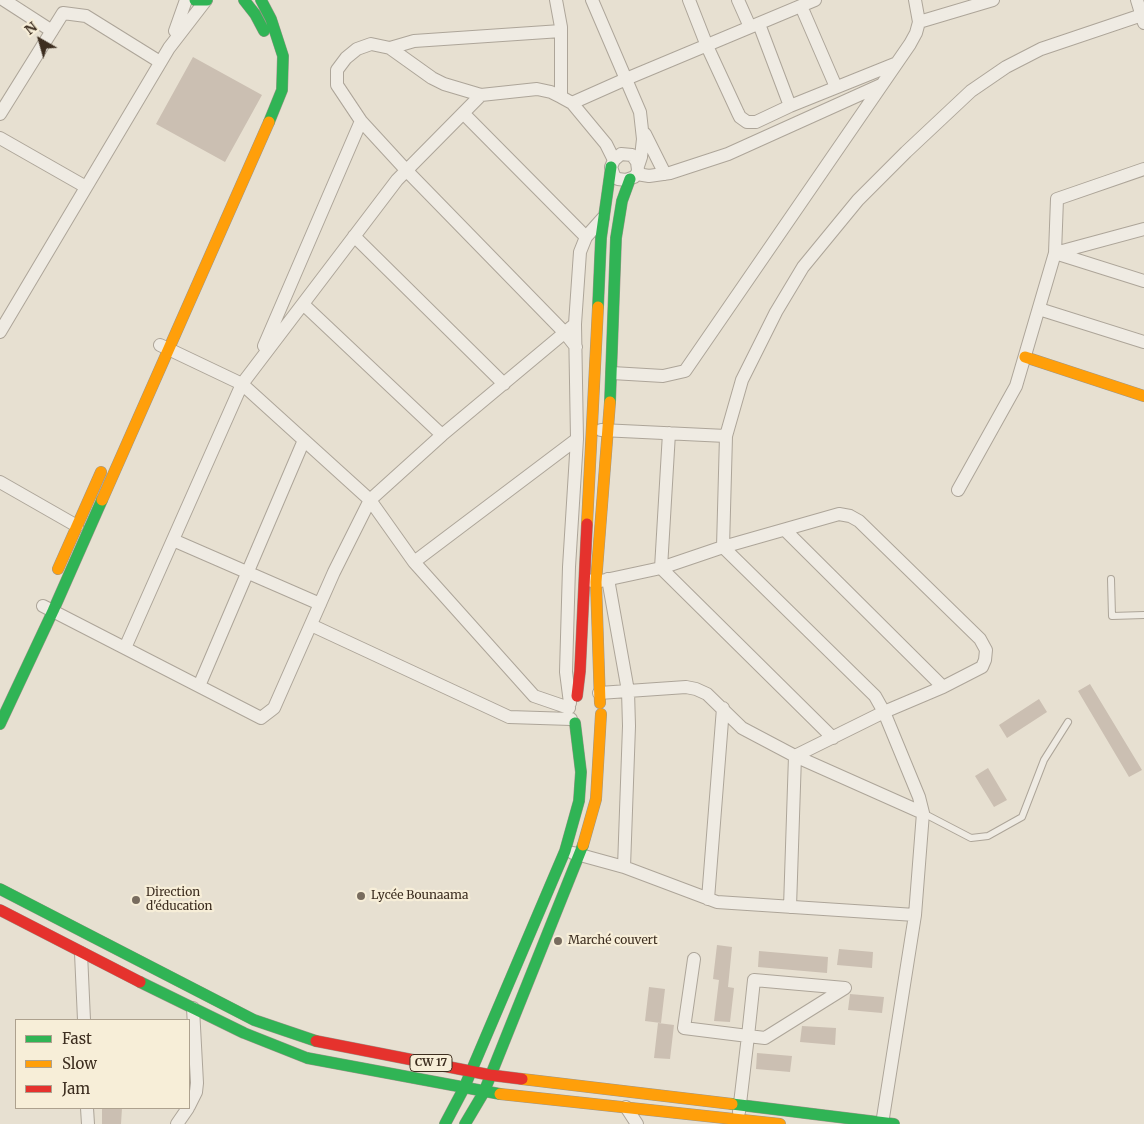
<!DOCTYPE html>
<meta charset="utf-8">
<style>
body{margin:0}
#map{position:relative;width:1144px;height:1124px;overflow:hidden;background:#e7e0d1;font-family:Merriweather,serif}
canvas{display:block}
.legend{position:absolute;left:15px;top:1019px;width:175px;height:90px;box-sizing:border-box;background:#f7eed8;border:1px solid #ada18e;margin:0;padding:6px 9px;list-style:none;font-size:15px;color:#3d2e20}
.legend li{display:flex;align-items:center;gap:10px;height:25px}
.legend b{width:25px;border:1px solid #ada18e}
.north{position:absolute;left:15px;top:15px;width:50px;height:50px;-webkit-text-stroke:4px #f7eed8;paint-order:stroke;rotate:322deg;font-size:14px;font-weight:700;line-height:20px;text-align:center;color:#3d2e20}
.north::after{content:'';display:block;margin:auto;width:18px;height:22px;background:#3d2e20;clip-path:polygon(50% 0,100% 100%,50% 72%,0 100%)}
</style>
<div id="map">
<canvas width="1144" height="1124"></canvas>
<ul class="legend">
<li><b style="height:6px;background:#30b455"></b>Fast</li>
<li><b style="height:6px;background:#ff9f0a"></b>Slow</li>
<li><b style="height:6px;background:#e5322d"></b>Jam</li>
</ul>
<div class="north">N</div>
</div>
<script>
const g = document.querySelector('canvas').getContext('2d');
g.lineJoin = 'round';
function fill(path, color) { g.fillStyle = color; g.fill(path, 'evenodd'); }
const poly = rows => new Path2D(rows.map(r => 'M' + r).join(''));
function trace(path, color, width, dash) { g.strokeStyle = color; g.lineWidth = width; g.lineCap = dash ? 'butt' : 'round'; g.setLineDash(dash || []); g.stroke(path); }
function write(font, color, halo, rows, align = 'center') {
  g.font = font + ' Merriweather,serif'; g.lineWidth = 4.5; g.setLineDash([]); g.textBaseline = 'middle'; g.strokeStyle = halo; g.fillStyle = color; for (const [text, x, y, turn = 0] of rows) {
    g.save(); g.translate(x, y); g.rotate((+turn || 0) * Math.PI / 180); g.textAlign = isNaN(turn) ? turn : align; if (halo) g.strokeText(text, 0, 0); g.fillText(text, 0, 0); g.restore();
  }
}
fill(poly([
 [193,57,262,95,225,162,156,124],
 [1090,684,1142,770,1129,777,1078,691],
 [1039,699,1047,712,1007,738,999,725],
 [988,768,1007,800,994,807,975,776],
 [717,945,732,947,728,987,734,988,730,1022,714,1021,719,980,713,979],
 [839,949,873,952,872,968,837,965],
 [759,951,828,957,827,973,758,967],
 [649,987,665,989,661,1023,645,1021],
 [850,994,884,997,882,1013,848,1010],
 [658,1023,674,1025,670,1059,654,1058],
 [802,1026,836,1028,835,1045,800,1042],
 [757,1053,792,1056,790,1072,756,1069],
 [102,1108,122,1108,121,1124,102,1124]
]), '#cbbfb2');
const lane = poly([
 [1111,579,1112,616,1144,615],
 [923,813,971,838,988,836,1022,817,1044,760,1068,722]
]);
const street = poly([
 [4,0,52,31],
 [556,0,561,27,561,97],
 [592,0,640,112,643,139,641,157,638,166],
 [689,0,707,46,738,113,740,117,747,122,756,122,790,106,897,63],
 [738,0,750,27],
 [1137,0,1144,23],
 [801,6,836,87],
 [919,22,993,0],
 [759,24,790,106],
 [175,31,186,0],
 [390,48,414,41,561,31],
 [481,95,444,84,432,78,390,48,371,44,357,49,346,58,337,70,337,85,361,121,406,170,565,333,576,347],
 [572,103,626,79,815,0],
 [463,113,586,237],
 [0,114,63,13,86,16,160,62],
 [645,134,665,174],
 [0,138,86,187],
 [637,174,649,176,670,173,728,154,881,85],
 [354,236,504,384],
 [1055,253,1144,281],
 [1055,253,1144,229],
 [303,304,442,435],
 [1039,309,1144,342],
 [0,332,169,48,206,0],
 [160,345,242,384,370,500,414,562,534,696,569,708],
 [264,346,361,121],
 [612,373,663,376,685,371,910,44,916,33,919,22,915,0],
 [601,430,726,436],
 [669,433,661,568,833,738],
 [0,482,77,526],
 [958,490,1016,386,1055,253,1057,199,1144,169],
 [785,530,943,687],
 [173,540,320,604],
 [414,562,577,439],
 [608,579,628,691,629,726,624,867],
 [588,580,596,582,661,568,723,547,839,514,850,516,859,521,980,639,986,650,985,660,982,667,943,687,884,712,795,756,790,907],
 [43,606,261,718,274,708,334,572,370,500,442,435,575,324],
 [311,625,509,717,571,719],
 [125,648,242,384,397,180,481,95,537,89,551,92,561,97,572,103,606,144,614,160,611,167,614,176,618,179,626,180,634,177,637,174,638,170,637,162,632,155,621,154,614,160],
 [199,686,304,440],
 [599,693,686,687,696,689,707,694,742,728,795,756,923,813],
 [570,703,566,672,569,567,577,439,575,324,580,252,586,237,603,218],
 [573,853,624,867,717,902,915,915],
 [708,899,723,708],
 [81,953,84,1020],
 [694,959,684,1028,748,1036,765,1038,845,988,754,980,748,1036,739,1112],
 [189,1106,196,1092,197,1083,193,1008],
 [626,1107,637,1124],
 [87,1108,88,1124],
 [177,1124,188,1108],
 [882,1124,915,915,923,813,919,797,884,712,875,696,723,547,726,436,742,380,776,312,803,267,858,200,906,152,971,91,1006,67,1041,49,1142,15]
]);
const fast = poly([
 [195,0,207,0],
 [244,0,255,14,264,31],
 [261,0,271,19,283,56,282,90,269,122],
 [598,307,601,238,611,167],
 [610,402,616,238,622,201,630,179],
 [0,724,53,611,102,500],
 [0,889,254,1020,316,1041],
 [140,982,244,1033,307,1058,500,1094],
 [732,1104,894,1124],
 [445,1124,464,1088,565,851,579,801,581,772,575,723],
 [465,1124,484,1092,583,845]
]);
const slow = poly([
 [1025,357,1144,396],
 [102,500,269,122],
 [587,524,598,307],
 [58,569,101,472],
 [600,703,596,582,610,402],
 [583,845,596,799,601,714],
 [522,1079,732,1104],
 [500,1094,780,1124]
]);
const jam = poly([
 [577,696,580,671,587,524],
 [0,910,140,982],
 [316,1041,490,1075,522,1079]
]);
trace(lane, '#ada599', 8);
trace(street, '#ada599', 14);
trace(fast, '#9c958a', 12);
trace(slow, '#9c958a', 12);
trace(jam, '#9c958a', 12);
trace(lane, '#efebe3', 6);
trace(street, '#efebe3', 12);
trace(fast, '#30b455', 11);
trace(slow, '#ff9f0a', 11);
trace(jam, '#e5322d', 11);
for (const [x, y, r, color] of [
 [361,896,5,"#786c5e"],
 [136,900,5,"#786c5e"],
 [558,941,5,"#786c5e"]
]) { const dot = new Path2D(); dot.arc(x, y, r, 0, 2 * Math.PI); g.fillStyle = color; g.fill(dot); trace(dot, '#f7eed8', 2); }
for (const [x, y, w] of [
 [431,1063,42]
]) { const box = new Path2D(); box.roundRect(x - w / 2, y - 8.5, w, 17, 4); g.fillStyle = '#f7eed8'; g.fill(box); trace(box, '#3d2e20', 1); }
write('bold 11px', '#3d2e20', null, [
 ["CW 17",431,1063]
]);
write('12px', '#3d2e20', '#f7eed8', [
 ["Direction",146,893],
 ["d'éducation",146,907],
 ["Lycée Bounaama",371,896],
 ["Marché couvert",568,941]
], 'left');
</script>
